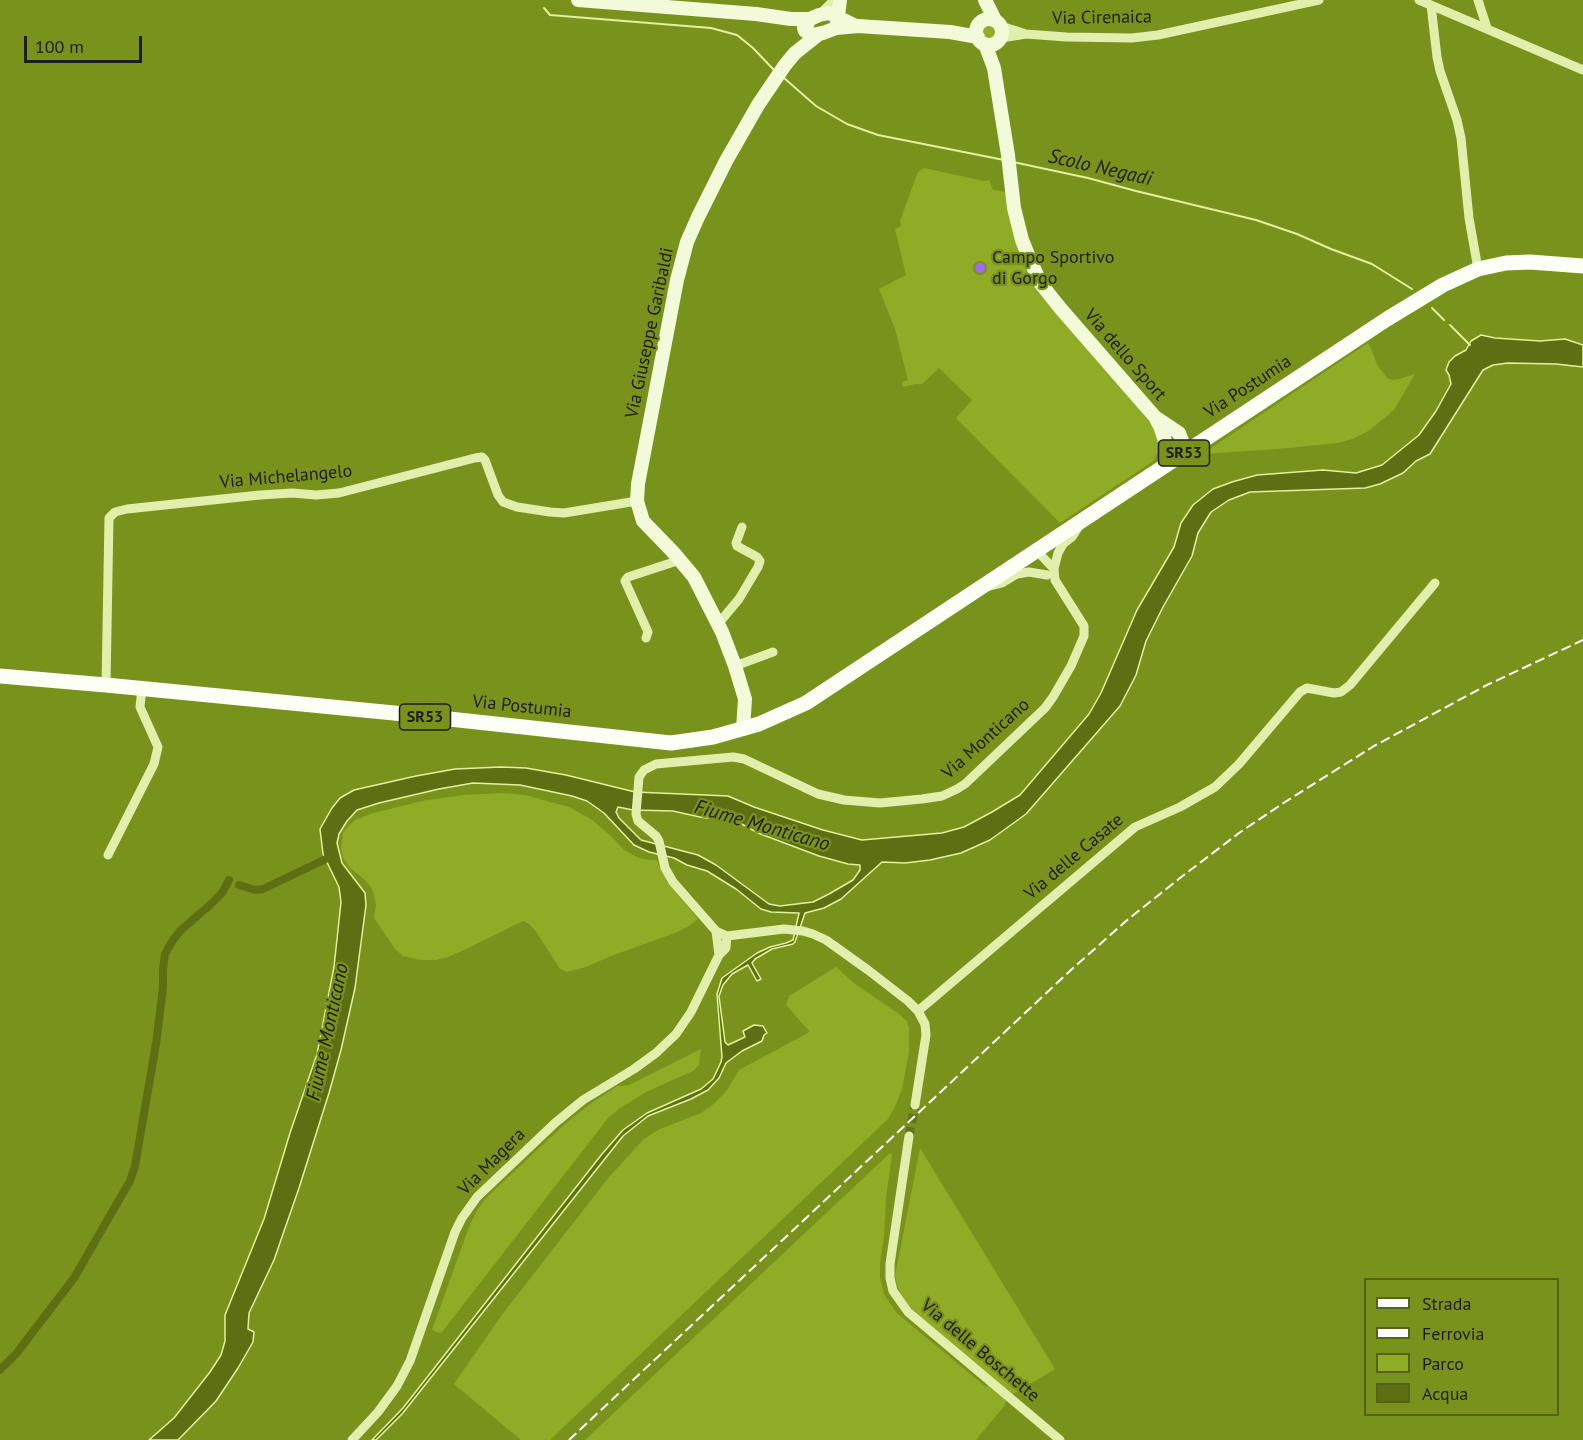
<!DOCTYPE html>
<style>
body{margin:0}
#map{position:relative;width:1583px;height:1440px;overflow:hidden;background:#79921c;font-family:"PT Sans",sans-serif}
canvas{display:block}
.legend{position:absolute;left:1364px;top:1278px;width:195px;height:138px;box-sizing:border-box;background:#79921c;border:2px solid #54631c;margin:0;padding:8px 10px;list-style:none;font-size:18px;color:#1d1d1d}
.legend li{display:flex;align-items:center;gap:12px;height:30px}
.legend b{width:30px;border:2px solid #54631c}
.scale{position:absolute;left:24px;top:36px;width:118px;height:27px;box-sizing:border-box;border:3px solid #1d1d1d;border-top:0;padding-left:8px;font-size:18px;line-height:21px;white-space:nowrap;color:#1d1d1d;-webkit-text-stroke:4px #79921c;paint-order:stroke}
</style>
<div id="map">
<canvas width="1583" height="1440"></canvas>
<ul class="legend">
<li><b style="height:8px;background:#fcfff4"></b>Strada</li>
<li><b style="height:8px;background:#fff"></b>Ferrovia</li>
<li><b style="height:16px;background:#90ab25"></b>Parco</li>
<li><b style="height:16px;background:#5c7013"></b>Acqua</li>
</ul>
<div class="scale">100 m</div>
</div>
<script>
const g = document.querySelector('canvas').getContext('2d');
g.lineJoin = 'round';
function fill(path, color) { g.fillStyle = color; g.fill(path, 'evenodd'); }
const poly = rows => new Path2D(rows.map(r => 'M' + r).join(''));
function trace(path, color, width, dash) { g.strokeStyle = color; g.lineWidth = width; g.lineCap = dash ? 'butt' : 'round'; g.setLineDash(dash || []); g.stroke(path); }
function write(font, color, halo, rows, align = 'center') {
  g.font = font + ' "PT Sans",sans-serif'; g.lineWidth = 4.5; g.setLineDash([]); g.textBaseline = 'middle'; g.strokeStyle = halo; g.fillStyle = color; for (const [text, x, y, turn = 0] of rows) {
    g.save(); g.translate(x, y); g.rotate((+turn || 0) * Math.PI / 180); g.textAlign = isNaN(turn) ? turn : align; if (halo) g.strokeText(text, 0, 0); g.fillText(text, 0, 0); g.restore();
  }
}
fill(poly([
 '981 31a8 8 0 1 1 16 0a8 8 0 1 1-16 0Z',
 [924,168,984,181,989,180,993,190,1007,192,1020,246,1125,392,1155,429,1154,431,1159,441,1159,452,1152,462,1060,523,956,418,972,400,939,368,922,384,915,384,903,387,902,382,908,380,895,329,879,289,906,275,895,229,901,226,900,221,916,177,918,172],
 [1368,343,1372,351,1377,365,1387,378,1392,380,1399,379,1415,374,1394,410,1370,430,1353,439,1338,443,1278,449,1202,454],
 [504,793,525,795,569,807,591,819,610,835,624,850,639,858,649,860,657,860,661,870,668,883,698,919,689,926,675,933,611,956,586,967,567,972,560,969,535,930,528,923,523,921,462,951,448,957,436,960,421,960,403,956,395,949,374,918,376,905,374,895,371,887,365,880,349,867,343,857,341,849,343,832,355,820,373,813,422,801,463,795],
 [836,967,855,984,899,1014,907,1021,909,1028,909,1052,902,1089,894,1109,887,1120,550,1440,521,1440,454,1384,501,1316,609,1177,643,1140,650,1135,660,1129,701,1113,715,1103,727,1090,739,1070,808,1033,809,1031,786,1005,789,996],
 [701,1049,699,1065,693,1071,648,1091,620,1108,608,1118,442,1332,439,1333,432,1330,469,1227,476,1212,486,1198,565,1124,590,1104,617,1086,623,1086,629,1085],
 [920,1148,1055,1369,1015,1393,1011,1394,925,1321,906,1303,899,1293,895,1276],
 [890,1153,892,1155,886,1198,884,1237,880,1264,880,1278,884,1294,893,1308,898,1314,986,1387,989,1385,1006,1400,1005,1405,976,1440,585,1440]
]), '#90ab25');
const water = poly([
 [1481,335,1495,338,1540,341,1565,339,1583,345,1583,367,1556,364,1508,363,1493,365,1483,370,1430,454,1416,461,1403,473,1380,484,1365,488,1250,492,1229,500,1211,512,1198,533,1192,556,1163,607,1146,641,1136,675,1120,706,1026,814,990,840,961,853,930,860,905,863,882,862,841,899,824,908,805,913,795,942,793,944,772,949,755,959,752,963,761,979,757,981,748,965,732,974,723,985,719,996,725,1042,728,1045,745,1037,743,1031,754,1025,763,1026,767,1033,764,1035,762,1041,742,1051,726,1063,719,1078,708,1090,691,1099,648,1116,623,1136,402,1414,376,1440,372,1440,403,1408,602,1154,623,1130,647,1113,701,1089,713,1079,721,1062,722,1057,717,994,722,978,757,953,770,947,786,943,793,940,799,913,771,912,761,909,736,889,707,871,687,865,674,858,649,852,634,845,604,813,587,801,572,796,520,785,473,783,439,789,379,803,357,810,347,821,339,834,337,843,342,863,365,893,366,905,355,988,341,1050,329,1093,299,1188,274,1260,249,1313,248,1329,254,1332,253,1342,238,1368,216,1401,178,1440,149,1440,174,1418,210,1372,221,1355,225,1341,225,1315,264,1219,290,1133,317,1054,334,967,341,902,339,887,323,854,320,829,332,808,340,798,354,790,416,776,455,769,501,767,526,768,566,775,635,792,728,796,754,807,823,830,862,840,942,833,964,827,992,812,1020,795,1089,714,1101,693,1137,610,1174,547,1181,523,1193,505,1213,489,1232,482,1257,475,1323,470,1356,473,1382,465,1419,435,1436,411,1451,384,1449,375,1446,370,1449,362,1455,356,1466,350,1471,341,1481,335],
 [618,807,633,810,673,811,700,817,738,822,758,833,819,856,848,864,860,865,860,870,853,880,829,894,813,902,780,906,769,904,716,865,698,855,641,840,619,818,616,812,618,807]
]);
fill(water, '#5c7013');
trace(water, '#e1f19f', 1.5);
trace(poly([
 [544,8,550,15,711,28,737,35,753,48,774,70],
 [784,78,816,106,847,124,878,135,1004,160],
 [1013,162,1088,178,1136,191,1256,220,1297,234,1331,249,1372,264,1412,289],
 [1432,308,1444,320],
 [1450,325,1470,345]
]), '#e1f19f', 2);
trace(poly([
 [239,885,255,890,263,889,330,857],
 [0,1370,16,1354,74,1278,130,1181,135,1166,156,1044,163,988,163,970,165,954,173,940,181,930,210,905,222,893,229,880]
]), '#5c7013', 8);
trace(poly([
 [909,1136,915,1105]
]), '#62751c', 9, [9, 4.5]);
trace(poly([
 [1419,0,1583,70],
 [1478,0,1487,28],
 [1431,5,1437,57,1440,71,1457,120,1461,138,1469,218,1478,269],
 [819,15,834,0],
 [1026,34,1066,37,1132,38,1158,35,1319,0],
 [1001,38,1026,34,1001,26],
 [1054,569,1058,553,1063,544,1072,537,1079,526],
 [990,586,1002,583,1017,574,1029,572,1047,575],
 [718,624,739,599,758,567,760,561,757,557,737,546,736,543,742,527],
 [646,638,648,632,625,581,628,577,680,560],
 [735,666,773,652],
 [106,685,109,518,115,512,127,509,260,495,292,493,316,495,339,493,475,458,482,457,485,460,498,495,503,502,517,507,550,512,564,513,637,501],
 [108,855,154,764,158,747,140,707,142,688],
 [716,931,719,955],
 [918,1011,1135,827,1180,807,1215,787,1239,764,1300,692,1307,688,1334,693,1341,692,1350,685,1435,583],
 [915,1105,926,1035,925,1024,918,1011,908,1001,868,970,826,940,813,934,803,931,784,929,727,936,716,931,673,882,665,868,659,841,656,836,638,821,636,814,639,777,644,770,656,764,733,757,744,759,818,794,844,800,880,803,922,799,942,796,957,789,965,784,1045,708,1053,697,1071,666,1084,636,1084,626,1055,580,1054,569,1037,551],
 [909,1136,890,1264,890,1278,893,1291,908,1312,1060,1440],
 [352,1440,378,1412,397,1386,410,1361,455,1232,462,1218,477,1197,555,1123,583,1100,634,1069,656,1053,676,1034,691,1012,719,955,726,948,727,936]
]), '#e1efac', 9);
trace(poly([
 [578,0,756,14,791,19,810,19],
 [985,0,995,20],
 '976 32a13 13 0 1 1 26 0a13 13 0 1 1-26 0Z',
 [837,23,840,0],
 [806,26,810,19,819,15,829,13,856,26],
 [804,28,805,31,812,35,823,33,836,28,858,26,950,32,978,37],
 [985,44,994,68,1008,155,1014,208,1022,240,1031,262,1041,284,1061,309,1155,417,1179,433,1186,452],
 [1156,419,1160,426,1167,447,1165,466],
 [743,729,745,699,735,666,722,632,694,577,673,552,643,521,637,501,638,484,677,280,687,242,698,217,726,161,758,105,785,65,795,53,819,34]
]), '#f3fada', 14);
trace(poly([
 [0,676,106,685,394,713,671,743,713,737,759,724,806,703,1387,319,1443,285,1478,269,1506,263,1530,262,1583,266]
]), '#fcfff4', 15);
trace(poly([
 [569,1440,1072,969,1126,921,1180,878,1239,833,1285,802,1374,746,1487,685,1583,640]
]), '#fff', 2, [10, 4.5]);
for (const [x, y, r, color] of [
 [980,268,6,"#a06aff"]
]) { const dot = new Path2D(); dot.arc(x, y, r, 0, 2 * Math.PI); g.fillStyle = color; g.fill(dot); trace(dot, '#79921c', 2); }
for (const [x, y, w] of [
 [1184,453,51],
 [425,717,51]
]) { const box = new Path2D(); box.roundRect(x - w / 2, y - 13, w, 26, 4.5); g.fillStyle = '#79921c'; g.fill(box); trace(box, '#1d1d1d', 1.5); }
write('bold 16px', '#1d1d1d', null, [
 ["SR53",1184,453],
 ["SR53",425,717]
]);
write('18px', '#1d1d1d', '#79921c', [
 ["Via Cirenaica",1102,18,-1],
 ["Via Giuseppe Garibaldi",650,333,-78],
 ["Via dello Sport",1125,355,49],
 ["Via Postumia",1248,387,-33],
 ["Via Michelangelo",286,477,-5],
 ["Via Postumia",522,707,6],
 ["Via Monticano",986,739,-42],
 ["Via delle Casate",1074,857,-40],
 ["Via Magera",492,1162,-45],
 ["Via delle Boschette",980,1351,40]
]);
write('18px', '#1d1d1d', '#79921c', [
 ["Campo Sportivo",992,258],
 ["di Gorgo",992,279]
], 'left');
write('italic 20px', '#1c1c19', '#79921c', [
 ["Scolo Negadi",1100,168,13],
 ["Fiume Monticano",762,826,16],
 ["Fiume Monticano",328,1032,-78]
]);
</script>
